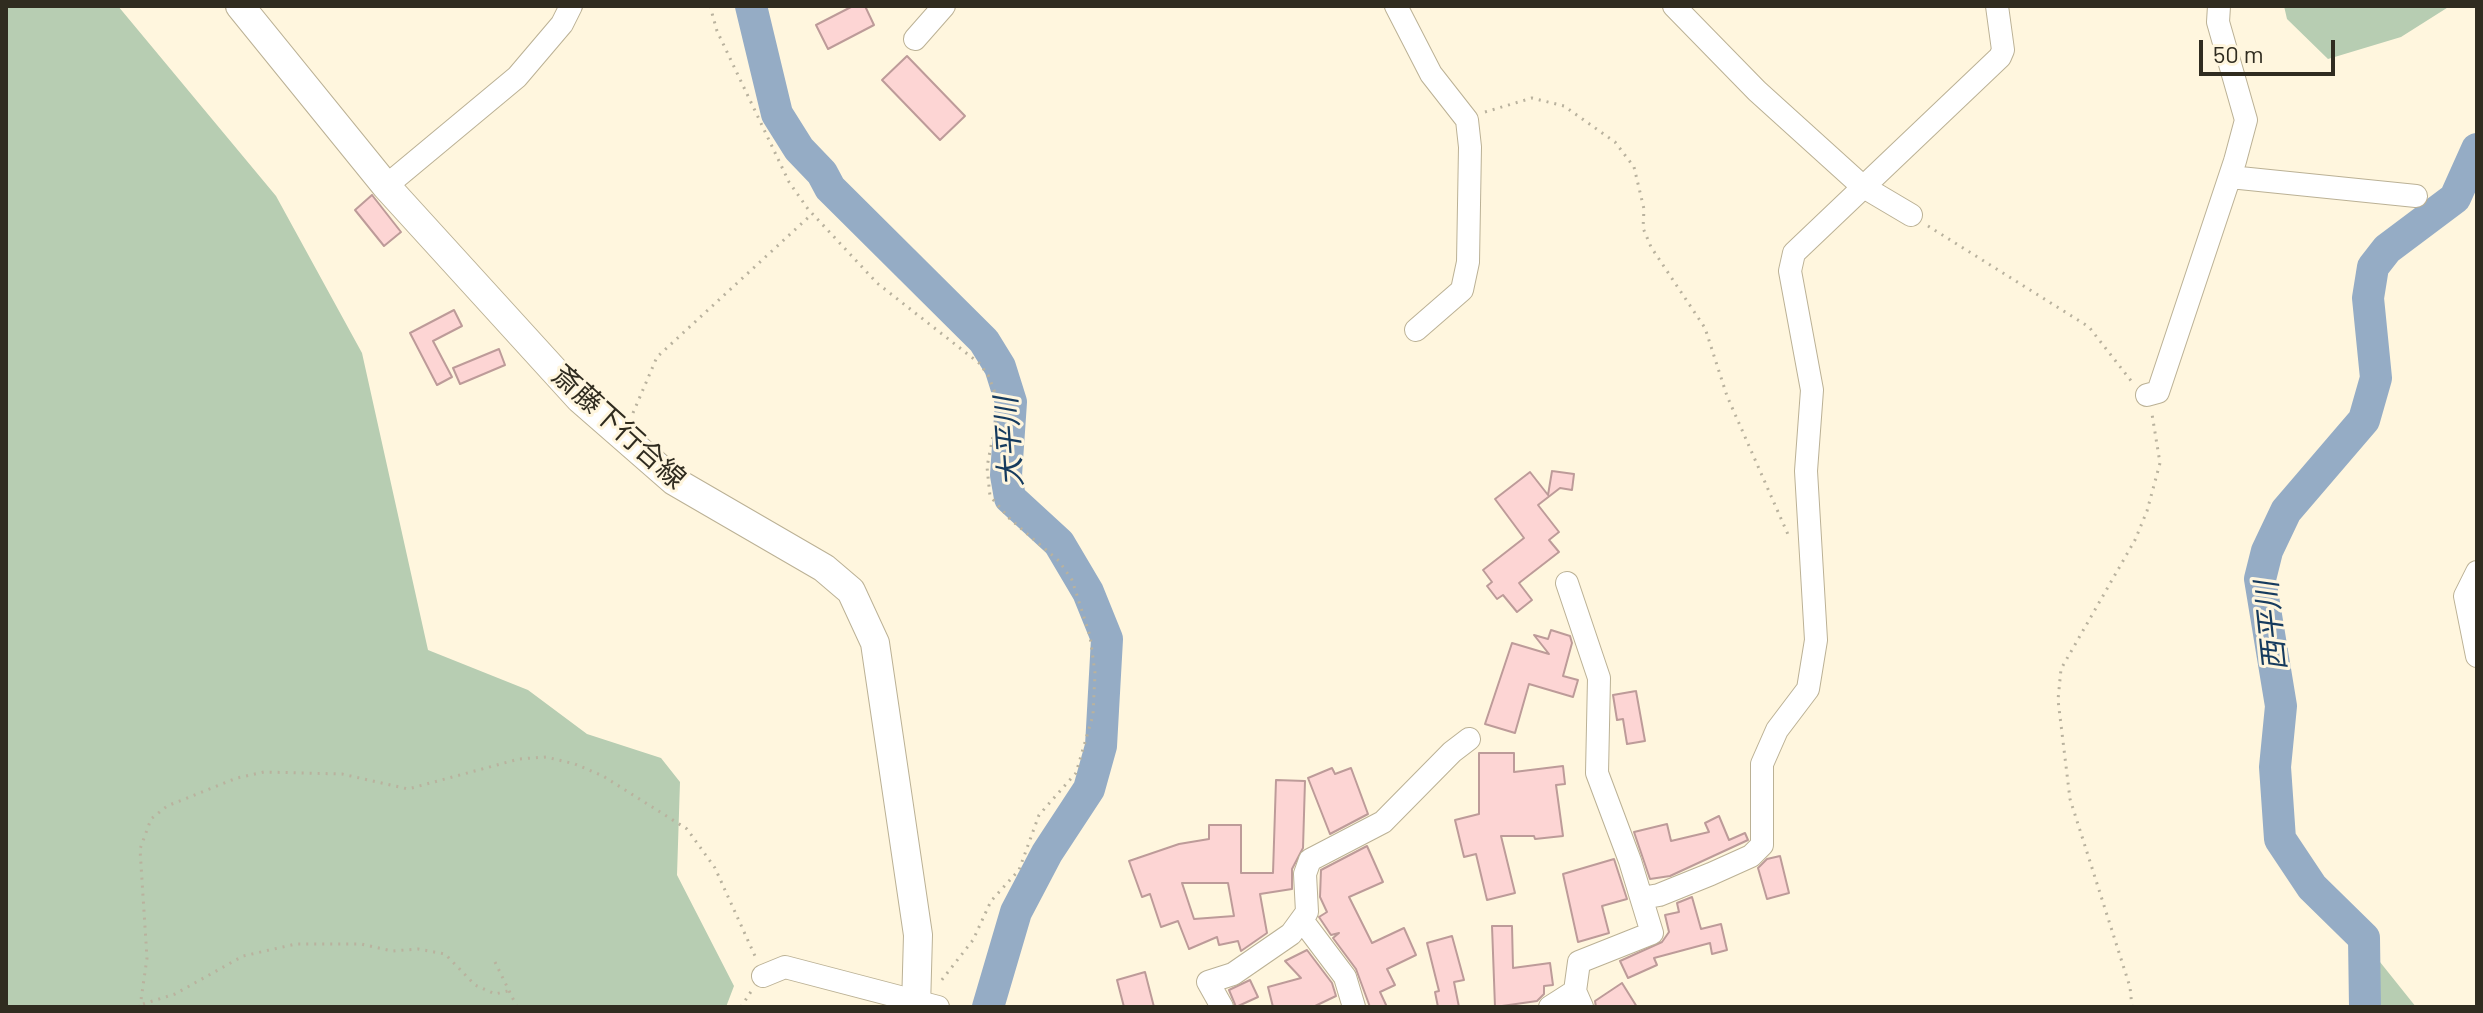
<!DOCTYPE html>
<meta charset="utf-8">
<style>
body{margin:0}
#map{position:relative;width:2483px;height:1013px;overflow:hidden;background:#fff6de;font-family:Barlow,sans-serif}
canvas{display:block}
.frame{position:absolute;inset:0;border:8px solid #302c20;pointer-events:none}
.scale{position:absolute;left:2199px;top:40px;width:136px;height:36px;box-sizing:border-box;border:4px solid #302c20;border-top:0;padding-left:10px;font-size:24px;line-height:28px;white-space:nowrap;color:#302c20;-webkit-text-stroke:6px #fff6de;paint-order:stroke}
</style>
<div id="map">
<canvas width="2483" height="1013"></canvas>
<div class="frame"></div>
<div class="scale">50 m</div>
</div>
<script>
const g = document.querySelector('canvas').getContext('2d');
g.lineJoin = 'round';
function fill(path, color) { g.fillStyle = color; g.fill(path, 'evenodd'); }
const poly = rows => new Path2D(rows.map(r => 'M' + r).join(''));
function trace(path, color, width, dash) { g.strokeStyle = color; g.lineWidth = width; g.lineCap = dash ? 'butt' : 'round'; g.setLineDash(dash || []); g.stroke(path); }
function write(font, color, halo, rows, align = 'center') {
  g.font = font + ' Barlow,"Noto Sans JP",sans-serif'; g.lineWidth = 6; g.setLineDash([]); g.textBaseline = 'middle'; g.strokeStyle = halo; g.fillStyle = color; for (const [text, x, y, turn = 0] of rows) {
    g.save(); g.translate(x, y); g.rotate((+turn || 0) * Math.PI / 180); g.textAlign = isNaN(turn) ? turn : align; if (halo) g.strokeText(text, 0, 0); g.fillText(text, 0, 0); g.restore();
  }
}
fill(poly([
 [6,6,118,6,276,196,362,353,428,650,528,690,587,734,661,758,680,782,677,875,734,986,726,1007,6,1007],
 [2284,6,2450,6,2401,37,2328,59,2287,19],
 [2376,957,2416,1007,2370,1007,2360,971]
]), '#b7cdb2');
trace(poly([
 [751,6,777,114,799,149,822,173,830,188,984,341,1000,367,1011,402,1006,475,1010,498,1059,543,1088,592,1107,639,1101,746,1089,789,1047,853,1016,912,988,1007],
 [2365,1007,2364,938,2312,887,2280,839,2275,767,2281,706,2260,579,2267,551,2286,511,2364,420,2376,378,2368,298,2373,267,2387,249,2455,198,2477,149]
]), '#95acc5', 32);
const building = poly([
 [853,6,865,6,874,25,828,49,816,25,853,6],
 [907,56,965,116,940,140,882,80,907,56],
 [372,195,401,232,384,246,355,210,372,195],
 [454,310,462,326,433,341,452,377,437,385,410,333,454,310],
 [499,349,505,365,460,384,453,368,499,349],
 [1552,471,1574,474,1572,490,1560,488,1538,505,1559,532,1549,540,1559,552,1519,583,1532,600,1517,612,1503,595,1497,599,1487,586,1492,582,1483,570,1524,538,1495,499,1530,472,1548,495,1552,471],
 [1551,630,1570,636,1572,643,1563,676,1578,680,1573,697,1529,684,1515,733,1485,724,1512,643,1549,654,1534,635,1548,639,1551,630],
 [1636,691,1645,741,1627,744,1623,719,1617,720,1613,695,1636,691],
 [1479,753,1514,753,1514,772,1563,766,1565,784,1556,785,1563,836,1535,839,1534,836,1501,836,1515,893,1487,900,1476,854,1464,857,1455,820,1479,814,1479,753],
 [1332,768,1335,774,1351,768,1368,814,1330,834,1308,778,1332,768],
 [1276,780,1305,781,1303,848,1292,869,1292,889,1260,894,1267,933,1241,951,1238,941,1219,945,1217,937,1189,949,1178,921,1161,927,1150,894,1142,897,1129,861,1179,844,1209,839,1209,825,1241,825,1241,873,1273,873,1276,780],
 [1182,883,1228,883,1234,916,1194,919,1182,883],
 [1719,816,1729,840,1745,833,1748,840,1670,876,1650,879,1634,832,1667,824,1671,841,1709,832,1705,823,1719,816],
 [1367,846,1383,882,1349,897,1372,943,1404,928,1416,955,1387,969,1395,985,1380,992,1387,1007,1370,1007,1356,969,1333,938,1339,933,1331,935,1319,917,1327,912,1320,897,1321,870,1367,846],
 [1780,856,1789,893,1767,899,1758,868,1767,859,1780,856],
 [1614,859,1627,899,1602,906,1609,933,1578,942,1563,874,1614,859],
 [1692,897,1701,929,1721,924,1727,950,1712,954,1710,943,1654,958,1657,965,1628,978,1620,961,1662,942,1669,932,1665,915,1679,912,1677,903,1692,897],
 [1492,926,1512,926,1513,968,1550,963,1553,985,1544,986,1544,994,1537,1001,1495,1007,1492,926],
 [1452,936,1464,980,1454,982,1459,1007,1438,1007,1435,992,1439,991,1427,943,1452,936],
 [1307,950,1332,983,1336,996,1313,1007,1273,1007,1268,987,1301,978,1285,961,1307,950],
 [1145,972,1154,1007,1124,1007,1117,980,1145,972],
 [1250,980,1258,997,1236,1007,1229,990,1250,980],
 [1622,983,1637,1007,1596,1007,1595,1001,1622,983]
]);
fill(building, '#fdd5d4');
trace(building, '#bd9b99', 2);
const minor = poly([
 [1396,6,1431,74,1467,120,1470,147,1468,262,1462,290,1416,330],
 [1674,6,1757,91,1862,186,1911,215],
 [915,39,944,6],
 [2230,177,2416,196],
 [386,186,517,77,562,24,571,6],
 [2147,395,2158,392,2235,161,2246,120,2218,22,2219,6],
 [2477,572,2465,596,2477,656],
 [1567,583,1599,678,1597,773,1630,861,1652,933,1579,962,1575,991,1582,1007],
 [1642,898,1659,895,1711,874,1751,856,1762,845,1762,764,1777,730,1808,689,1816,640,1806,471,1812,390,1790,271,1794,253,2000,57,2003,50,1997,6],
 [1302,920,1345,977,1354,1007],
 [763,976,785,967,938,1007],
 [1222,1007,1208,982,1233,974,1291,934,1307,912,1305,874,1310,860,1383,822,1452,752,1469,739],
 [1550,1007,1575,991]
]);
const major = poly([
 [240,6,386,186,580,399,674,481,824,568,851,591,875,643,918,935,916,1007]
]);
trace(minor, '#bbb195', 24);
trace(major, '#bbb195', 30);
trace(poly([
 [710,6,717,31,789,182,808,209,877,283,979,363,988,375,994,390,997,415,987,467,990,496,1010,519,1059,561,1072,580,1090,636,1095,673,1093,715,1076,773,1039,815,1019,870,991,901,973,940,941,981],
 [1485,112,1532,98,1564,106,1615,142,1634,167,1644,209,1643,228,1651,247,1705,328,1727,396,1790,539],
 [1928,226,2089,327,2132,382],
 [633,413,657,357,812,214],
 [495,962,517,1007],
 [143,1004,175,994,243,956,296,944,361,944,392,951,418,949,445,954,475,985,495,994,508,991],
 [140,1007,147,958,140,849,151,819,167,806,237,778,264,772,342,774,408,789,519,759,546,757,575,764,603,776,687,829,715,868,755,956],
 [741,1007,752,990],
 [2132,1007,2130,987,2070,799,2058,700,2061,669,2135,540,2147,511,2160,463,2152,414]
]), '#b9b29e', 3, [2, 6]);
trace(minor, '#fff', 22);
trace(major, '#fff', 28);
write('28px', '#302c20', '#fff6de', [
 ["斎藤下行合線",619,427,42]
]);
write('italic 30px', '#163b5e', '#fff6de', [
 ["大平川",1009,442,-94],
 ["西平川",2271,626,-96]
]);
</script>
